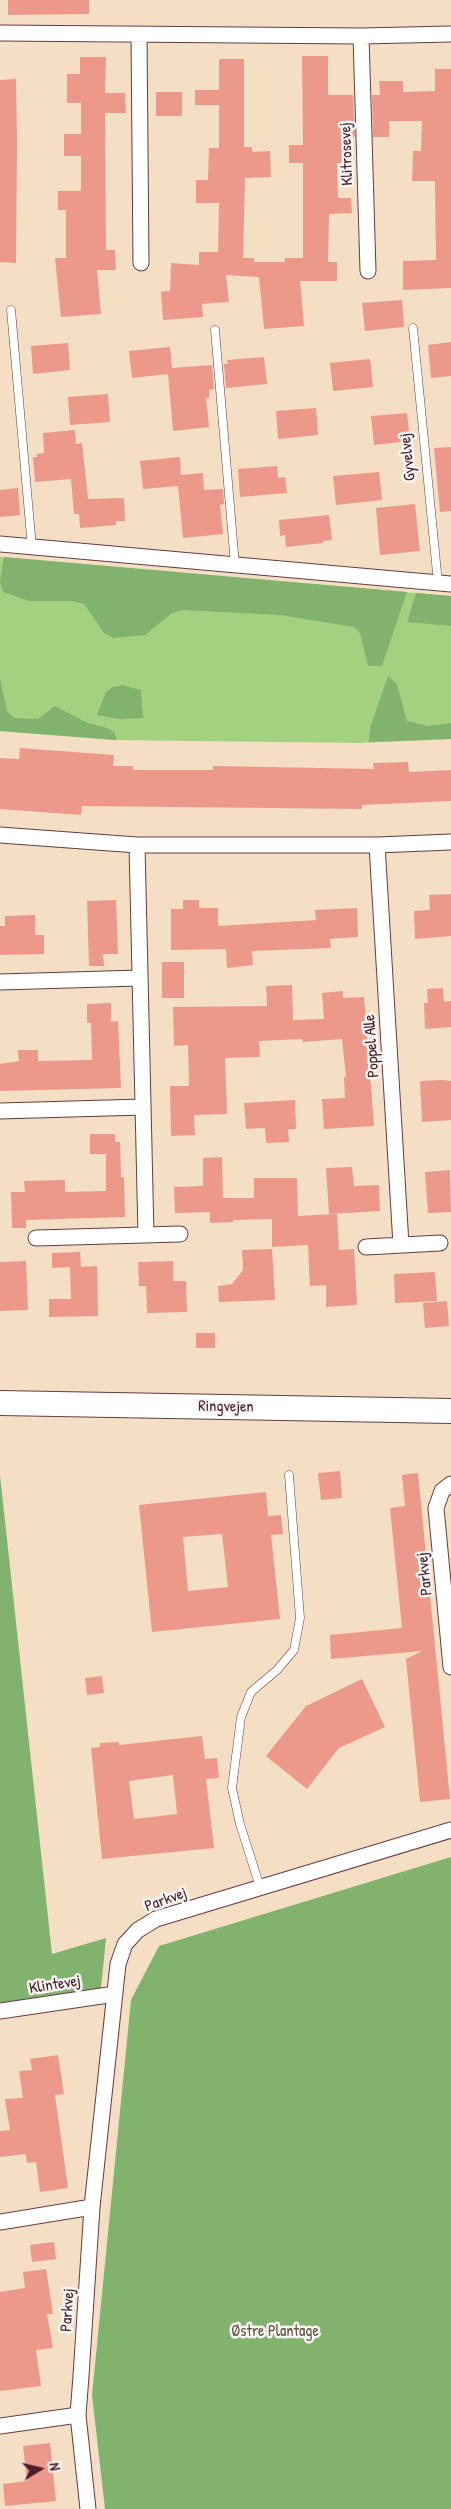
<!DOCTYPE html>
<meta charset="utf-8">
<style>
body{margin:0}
#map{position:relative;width:451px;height:2509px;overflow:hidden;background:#f4dfc4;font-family:"Patrick Hand",sans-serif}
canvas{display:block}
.north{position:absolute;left:15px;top:2444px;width:50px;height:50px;-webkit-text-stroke:4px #f6f6f2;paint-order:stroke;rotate:81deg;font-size:14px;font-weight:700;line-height:20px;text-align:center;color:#4a1f2b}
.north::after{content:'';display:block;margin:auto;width:18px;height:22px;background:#4a1f2b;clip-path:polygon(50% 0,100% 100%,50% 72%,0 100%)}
</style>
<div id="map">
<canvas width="451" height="2509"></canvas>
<div class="north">N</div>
</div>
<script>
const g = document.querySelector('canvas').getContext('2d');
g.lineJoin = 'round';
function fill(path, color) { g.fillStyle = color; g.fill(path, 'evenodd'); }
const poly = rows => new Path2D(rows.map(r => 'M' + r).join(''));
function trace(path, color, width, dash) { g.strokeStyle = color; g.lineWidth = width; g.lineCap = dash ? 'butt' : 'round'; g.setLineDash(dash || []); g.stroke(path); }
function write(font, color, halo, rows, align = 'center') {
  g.font = font + ' "Patrick Hand",sans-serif'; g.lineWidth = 5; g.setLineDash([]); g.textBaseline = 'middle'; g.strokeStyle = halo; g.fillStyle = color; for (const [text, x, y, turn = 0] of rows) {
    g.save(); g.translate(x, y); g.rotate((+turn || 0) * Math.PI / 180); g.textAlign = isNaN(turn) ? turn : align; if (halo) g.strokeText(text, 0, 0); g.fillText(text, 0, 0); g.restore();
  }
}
fill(poly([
 [0,557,451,596,451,739,360,743,113,740,0,731]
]), '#a3d17f');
fill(poly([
 [4,557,407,592,382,666,368,666,360,633,354,627,280,615,183,610,172,613,145,635,113,638,104,633,84,604,72,601,29,601,3,592,0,582],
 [416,593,451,596,451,626,407,622],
 [388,676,397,684,407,721,427,726,451,723,451,739,369,742,370,728],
 [0,678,7,711,14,718,38,719,55,706,88,723,107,728,114,732,117,740,0,731],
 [122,685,141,690,143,718,119,719,97,715,106,692,113,687],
 [0,1475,52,1954,106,1938,101,1988,0,2003],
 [451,1857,451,2509,105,2509,92,2395,131,2000,159,1946]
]), '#82b36e');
fill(poly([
 [8,0,89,0,89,14,8,15],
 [302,56,328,56,328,95,353,95,355,137,350,137,350,163,337,163,338,198,351,198,352,213,329,214,328,262,337,262,337,281,300,281,304,326,264,329,259,277,226,275,229,302,202,304,203,317,163,320,161,292,170,291,171,263,199,265,199,252,218,252,219,203,196,203,196,180,208,180,209,148,219,148,219,105,195,105,195,90,219,90,219,59,244,59,244,147,252,147,252,152,270,151,271,177,245,178,243,258,254,258,254,262,285,262,285,258,303,258,303,163,289,163,289,145,303,145],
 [80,57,106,57,105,93,125,93,126,113,105,113,106,250,115,250,116,270,97,270,101,314,61,317,55,258,66,258,66,210,58,210,58,191,81,191,81,156,64,156,64,134,81,134,81,103,67,103,67,74,80,74],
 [435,69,451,69,451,288,403,290,403,261,436,260,435,181,412,181,413,151,421,151,422,121,389,121,389,137,373,137,372,95,380,95,379,81,403,81,403,92,435,91],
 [16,79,17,141,16,263,0,262,0,80],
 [156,92,182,92,182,116,156,116],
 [402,300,404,327,365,331,362,303],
 [451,342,451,376,431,378,428,345],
 [68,343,70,370,33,374,31,346],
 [170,347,172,368,212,365,214,389,209,390,209,398,206,398,209,427,173,431,168,374,132,378,129,351],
 [264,357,267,384,226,388,224,364,228,364,227,360],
 [370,359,373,387,333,391,330,363],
 [108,394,110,422,70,425,68,397],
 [316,408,318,435,278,439,276,411],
 [407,413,410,441,374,445,371,416],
 [75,430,76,444,82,443,88,499,124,498,125,521,116,521,116,525,80,528,79,514,74,514,71,479,35,482,33,457,37,457,37,454,44,453,43,433],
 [451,447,451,511,440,512,434,448],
 [180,457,181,475,203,473,204,490,223,489,224,504,220,505,223,534,183,538,178,486,143,489,140,461],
 [277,466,278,478,285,477,287,493,240,497,238,469],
 [379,472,382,500,336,505,333,476],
 [18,488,20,515,0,517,0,490],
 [415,504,420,551,380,555,376,508],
 [329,515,332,540,323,541,323,543,286,547,285,535,280,536,279,520],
 [20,748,114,755,113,766,133,766,133,770,213,770,213,766,374,769,373,763,408,762,409,772,451,770,451,801,362,805,362,809,82,806,81,815,0,809,0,758,19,759],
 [451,894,451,936,415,939,414,911,430,910,429,895],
 [116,900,118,954,103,954,104,966,89,966,87,901],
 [183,900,199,900,199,908,218,908,218,926,316,920,315,910,357,908,358,937,330,939,331,948,252,951,253,965,227,968,226,949,171,950,171,909,183,909],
 [35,915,35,935,44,935,44,954,0,955,0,926,5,926,5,916],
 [162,962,184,962,184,998,162,998],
 [292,985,293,1020,324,1019,322,993,343,991,343,998,364,997,374,1126,324,1129,322,1099,345,1098,344,1077,346,1077,342,1039,303,1042,302,1039,259,1041,260,1057,225,1058,227,1114,194,1115,195,1135,171,1136,170,1086,189,1086,188,1045,174,1046,173,1007,267,1006,266,986],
 [443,988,444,1002,451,1001,451,1027,425,1029,424,1003,428,1003,427,989],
 [111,1003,111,1022,118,1021,121,1088,0,1091,0,1064,19,1061,18,1050,38,1050,38,1061,92,1060,91,1023,87,1023,87,1004],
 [442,1080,451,1081,451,1120,422,1122,420,1081],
 [295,1100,296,1129,288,1129,289,1142,266,1143,265,1128,246,1129,244,1103],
 [90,1134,115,1134,115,1142,120,1142,121,1177,124,1177,125,1217,26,1220,26,1228,12,1228,11,1192,25,1192,24,1181,65,1180,65,1192,106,1191,106,1154,90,1154],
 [222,1157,223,1198,254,1198,254,1178,297,1178,298,1216,337,1214,339,1250,354,1249,357,1305,326,1307,326,1285,310,1286,308,1245,272,1247,272,1219,233,1220,233,1222,210,1223,210,1212,175,1213,174,1187,203,1186,203,1158],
 [352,1167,354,1186,379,1185,380,1211,329,1214,326,1168],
 [450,1170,451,1212,428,1213,425,1172],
 [272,1249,275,1300,219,1302,218,1286,232,1284,243,1270,242,1250],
 [80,1252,81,1267,97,1266,98,1316,49,1317,49,1299,71,1299,70,1267,52,1268,52,1253],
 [26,1261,28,1310,0,1311,0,1262],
 [173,1261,173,1281,186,1281,187,1312,147,1313,146,1286,139,1286,138,1262],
 [435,1272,437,1301,395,1303,394,1274],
 [447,1301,449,1326,425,1328,423,1303],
 [196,1333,215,1333,215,1348,196,1348],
 [340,1471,342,1498,321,1500,318,1473],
 [418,1473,450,1799,420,1802,406,1659,422,1651,331,1659,330,1635,402,1628,390,1508,405,1506,402,1475],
 [266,1492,268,1516,281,1515,283,1534,271,1535,280,1619,152,1632,139,1505],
 [222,1534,228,1587,188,1591,183,1537],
 [102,1676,104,1693,87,1695,85,1678],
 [362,1679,385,1727,339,1748,307,1789,266,1756,306,1706],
 [202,1736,205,1759,217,1758,219,1778,206,1779,214,1848,102,1859,91,1748,100,1747,100,1743,119,1742,119,1745],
 [173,1775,177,1814,134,1819,129,1781],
 [58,2055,64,2094,55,2095,68,2188,40,2192,36,2162,27,2163,26,2154,0,2157,0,2131,10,2130,5,2099,23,2098,19,2071,32,2070,30,2059],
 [54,2242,56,2259,32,2262,30,2245],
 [46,2269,53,2314,47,2314,53,2348,36,2350,41,2386,0,2391,0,2292,25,2288,23,2272],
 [50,2443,56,2501,5,2506,3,2484,27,2481,23,2446]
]), '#ec998c');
const lane = poly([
 [11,310,32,548],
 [413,328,438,583],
 [215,330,235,565],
 [260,1887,240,1824,232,1788,241,1717,251,1692,277,1670,294,1650,300,1618,289,1475]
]);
const street = poly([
 [0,33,361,36,451,34],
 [139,34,141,263],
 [361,36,368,271],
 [0,544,451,584],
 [0,835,137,845,377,845,451,842],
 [137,845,146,1235],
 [377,845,401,1245],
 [0,982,140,978],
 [0,1111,143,1107],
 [36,1238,180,1234],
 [366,1247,440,1243],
 [451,1484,442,1491,436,1508,451,1667],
 [0,2011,115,1994],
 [0,2222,92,2207],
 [0,2426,78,2415],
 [88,2509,78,2415,81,2376,92,2207,118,1964,125,1944,138,1930,156,1919,451,1830]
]);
const primary = poly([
 [0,1403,451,1411]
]);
trace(lane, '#643c42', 9);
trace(street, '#643c42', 17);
trace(primary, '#643c42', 26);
trace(lane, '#fff', 8);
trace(street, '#fff', 15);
trace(primary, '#fff', 24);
write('16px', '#4a1f2b', '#f6f6f2', [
 ["Klitrosevej",347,154,-92],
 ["Gyvelvej",408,457,-96],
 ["Poppel Alle",372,1046,-94],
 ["Ringvejen",226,1407,1],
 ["Parkvej",425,1574,-96],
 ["Parkvej",166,1900,-20],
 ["Klintevej",55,1985,-9],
 ["Parkvej",68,2310,-86]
]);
write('16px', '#655444', '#f6f6f2', [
 ["Østre Plantage",275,2332]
]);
</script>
